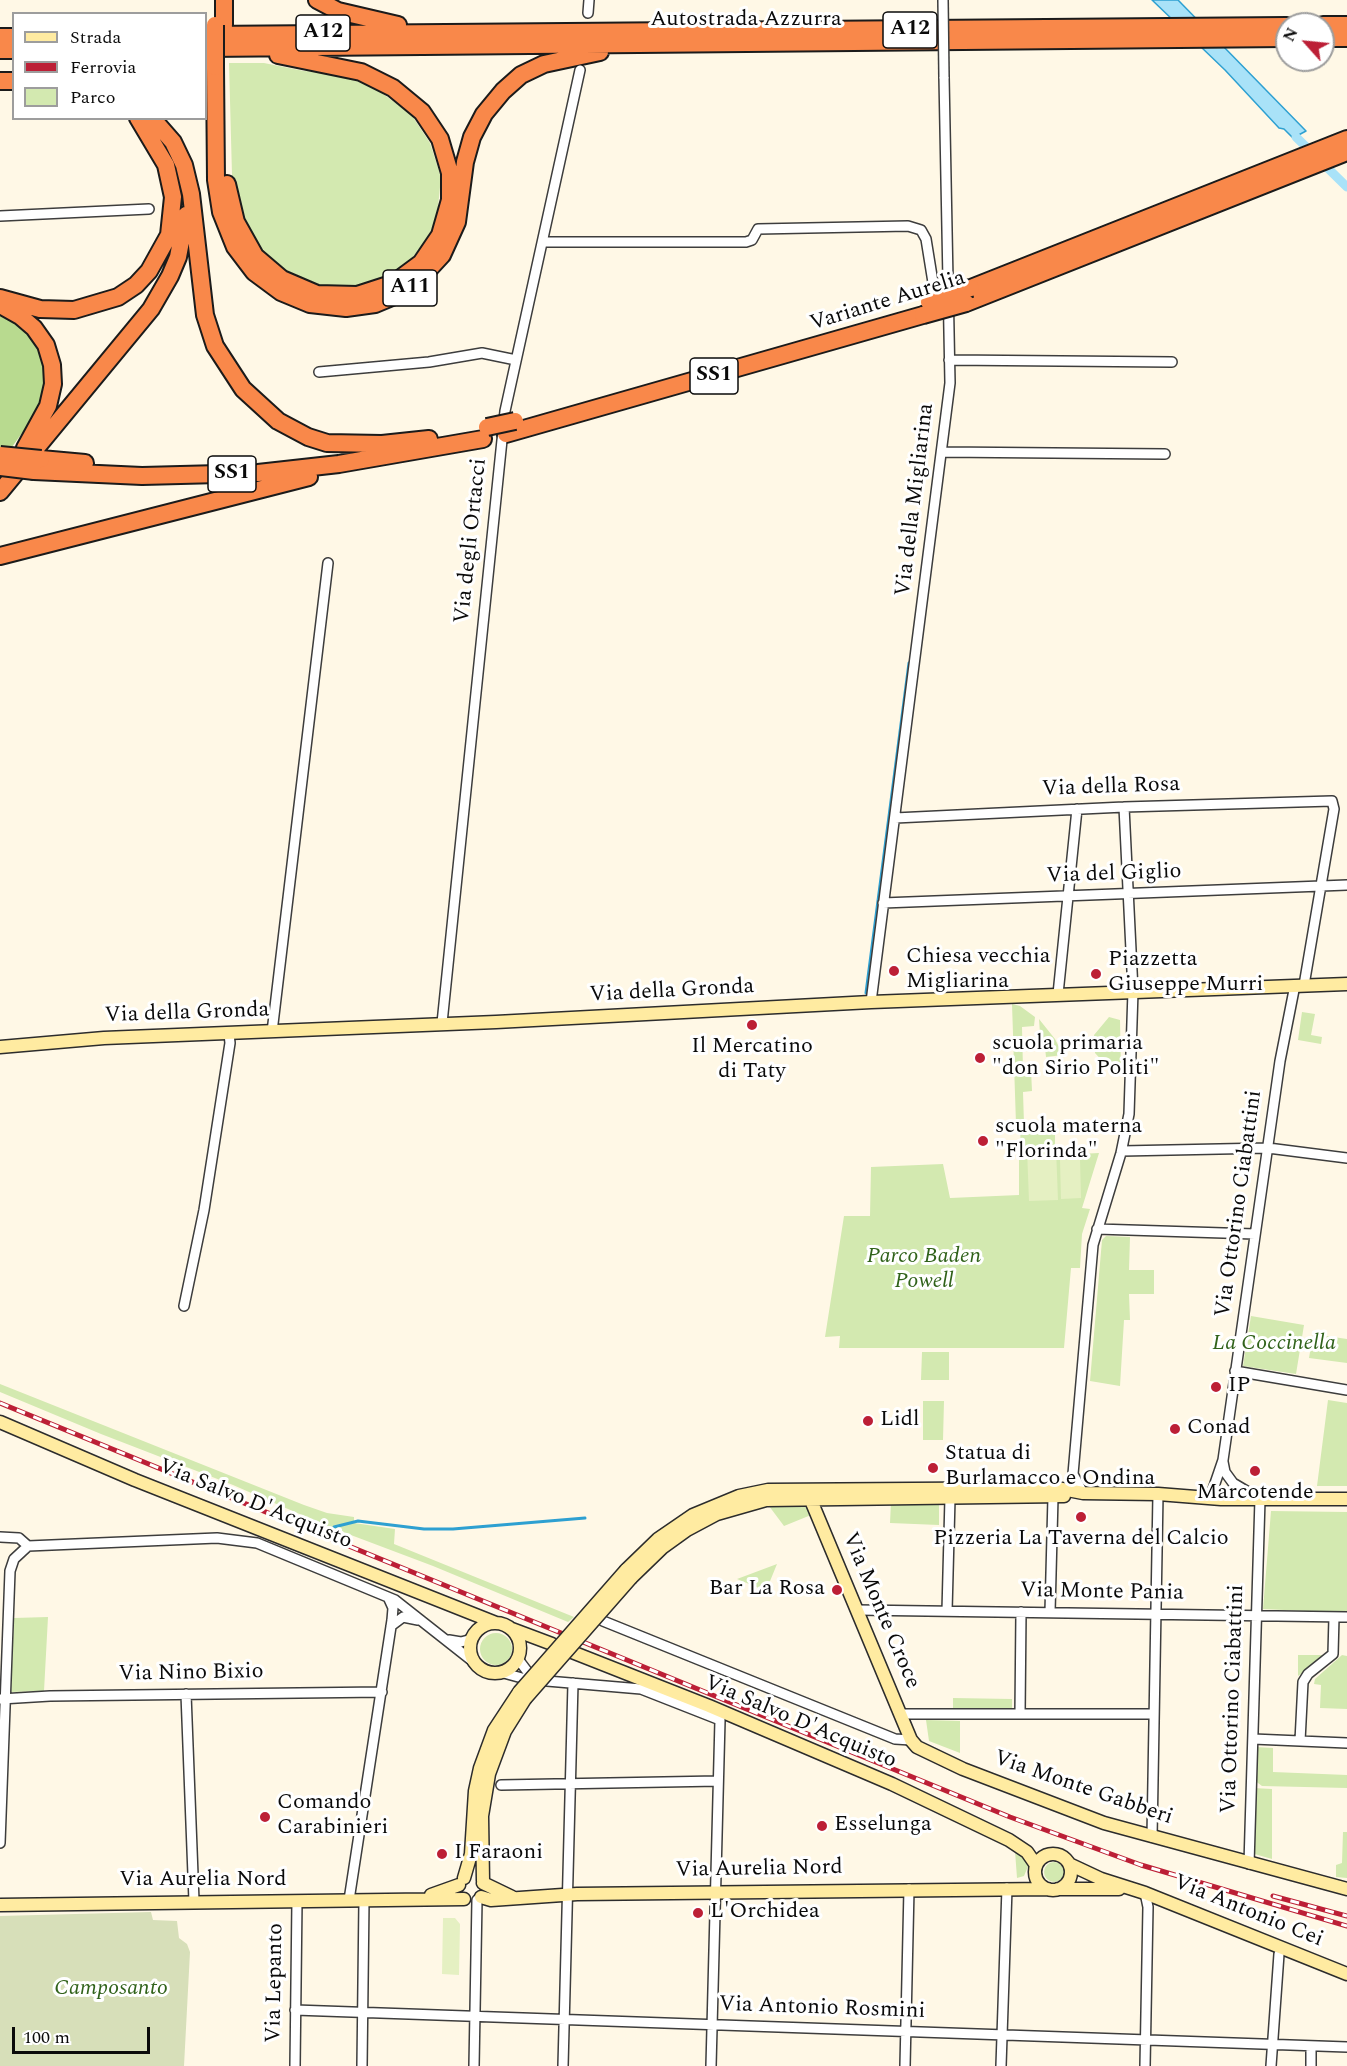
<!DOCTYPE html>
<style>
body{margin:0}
#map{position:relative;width:1347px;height:2066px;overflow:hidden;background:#fff8e6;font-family:Spectral,serif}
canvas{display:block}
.legend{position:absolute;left:12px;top:12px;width:195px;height:108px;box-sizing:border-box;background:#fff;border:2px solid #9d9d9d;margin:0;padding:8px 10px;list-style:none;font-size:18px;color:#0a0a0a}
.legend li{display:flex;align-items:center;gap:12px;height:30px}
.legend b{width:30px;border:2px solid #9d9d9d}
.north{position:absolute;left:1275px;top:12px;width:60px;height:60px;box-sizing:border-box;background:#fff;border:2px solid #9d9d9d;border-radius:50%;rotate:297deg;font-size:16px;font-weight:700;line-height:24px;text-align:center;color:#0a0a0a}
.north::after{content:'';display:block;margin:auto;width:21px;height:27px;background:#bc1f36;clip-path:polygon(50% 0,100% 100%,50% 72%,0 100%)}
.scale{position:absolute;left:12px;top:2027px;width:138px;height:27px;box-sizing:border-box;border:3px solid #0a0a0a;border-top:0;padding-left:8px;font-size:18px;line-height:21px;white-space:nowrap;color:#0a0a0a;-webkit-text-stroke:4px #fff;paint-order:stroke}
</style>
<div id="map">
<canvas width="1347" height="2066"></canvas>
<ul class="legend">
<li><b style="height:8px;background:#ffeba1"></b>Strada</li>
<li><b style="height:8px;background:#bc1f36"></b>Ferrovia</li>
<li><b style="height:16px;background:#d3e9b0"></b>Parco</li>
</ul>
<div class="north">N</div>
<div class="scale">100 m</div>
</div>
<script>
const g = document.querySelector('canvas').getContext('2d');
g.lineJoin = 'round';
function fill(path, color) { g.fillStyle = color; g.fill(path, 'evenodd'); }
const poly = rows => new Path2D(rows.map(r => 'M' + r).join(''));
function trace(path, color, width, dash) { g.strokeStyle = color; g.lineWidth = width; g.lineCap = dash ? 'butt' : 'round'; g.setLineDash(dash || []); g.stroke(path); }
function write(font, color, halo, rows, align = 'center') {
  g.font = font + ' Spectral,serif'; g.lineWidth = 6; g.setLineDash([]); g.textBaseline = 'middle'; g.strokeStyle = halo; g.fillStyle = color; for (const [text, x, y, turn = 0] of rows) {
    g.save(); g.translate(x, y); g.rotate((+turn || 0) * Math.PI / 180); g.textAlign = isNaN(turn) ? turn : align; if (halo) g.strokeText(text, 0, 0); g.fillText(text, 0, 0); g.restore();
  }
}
fill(poly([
 [229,63,264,63,304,71,340,73,369,84,411,114,430,143,441,177,437,217,427,239,408,263,387,279,342,293,290,279,253,243,236,202,232,175],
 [1012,1004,1020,1006,1035,1017,1034,1026,1022,1027,1023,1070,1031,1070,1032,1091,1023,1092,1024,1124,1016,1124],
 [1302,1012,1315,1014,1311,1035,1322,1037,1321,1044,1298,1040],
 [1109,1017,1120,1020,1121,1071,1119,1072,1106,1065,1095,1053,1094,1035],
 [1039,1019,1055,1039,1063,1055,1046,1057,1045,1048,1041,1048],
 [1055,1127,1055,1145,1021,1147,1020,1129],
 [1099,1153,1082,1208,1090,1209,1082,1234,1080,1268,1071,1268,1064,1348,839,1348,840,1336,825,1337,844,1216,870,1216,871,1167,943,1164,950,1198,1019,1195,1019,1157],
 [1106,1236,1130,1237,1129,1270,1154,1270,1154,1294,1129,1294,1130,1320,1124,1320,1120,1386,1090,1381,1102,1240],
 [1251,1316,1304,1325,1296,1374,1243,1366],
 [1313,1334,1347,1339,1347,1363,1309,1358],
 [922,1352,949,1352,949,1380,921,1380],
 [0,1384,304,1505,327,1513,354,1517,354,1523,395,1529,394,1544,574,1617,568,1622,433,1566,327,1526,233,1485,101,1434,0,1392],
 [1328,1400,1347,1403,1347,1486,1317,1486],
 [923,1401,944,1401,943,1440,923,1440],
 [891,1502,939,1503,939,1525,890,1523],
 [779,1504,801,1506,808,1508,811,1515,784,1526,769,1506],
 [1271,1511,1347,1512,1347,1613,1263,1609],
 [777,1564,766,1591,737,1579],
 [48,1617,44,1691,11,1692,14,1618],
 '480 1649a16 16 0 1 1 32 0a16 16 0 1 1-32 0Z',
 [1298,1655,1326,1655,1298,1676],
 [1342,1655,1347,1656,1347,1709,1320,1708,1321,1685,1314,1684,1315,1679],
 [953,1698,1012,1699,1012,1709,953,1708],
 [926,1720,960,1721,960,1753,929,1741],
 [1256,1747,1273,1748,1273,1772,1347,1775,1347,1788,1262,1786,1254,1780],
 [1253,1788,1272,1789,1272,1859,1251,1853],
 [1343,1832,1347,1832,1347,1878,1336,1877,1336,1865,1342,1863],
 [1015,1851,1025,1856,1029,1864,1024,1876,1017,1878],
 '1044 1872a10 10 0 1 1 20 0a10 10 0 1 1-20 0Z'
]), '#d3e9b0');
fill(poly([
 [0,315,26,329,39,344,48,364,42,413,22,433,12,447,0,447]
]), '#b8da8f');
fill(poly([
 [151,1912,153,1920,177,1921,179,1938,187,1944,190,1952,184,2066,0,2066,0,1916]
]), '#d7dfb9');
fill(poly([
 [1056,1148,1058,1200,1029,1201,1027,1149],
 [1080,1159,1081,1198,1061,1199,1060,1160],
 [443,1918,455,1918,460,1924,459,1975,442,1974]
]), '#e5f0c2');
const water = poly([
 [1152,0,1178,0,1306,131,1293,138,1284,129,1279,128,1225,70,1152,0]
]);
fill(water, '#a9e2f8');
trace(water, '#2ea0d1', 1.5);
trace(poly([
 [866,993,909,663],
 [334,1527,358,1521,424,1529,453,1529,585,1518]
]), '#2ea0d1', 3);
trace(poly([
 [1296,137,1347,187]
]), '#a9e2f8', 9);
const street = poly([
 [588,13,589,0],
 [0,216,149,209],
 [544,242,746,242,752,240,758,229,908,226,921,230,926,239,936,301],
 [949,360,1172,362],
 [319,372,429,362,482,353,516,360],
 [942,452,1165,454],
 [895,818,1124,807,1332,801,1334,809,1304,985],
 [883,903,1347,885],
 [1058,994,1077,809],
 [871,1002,950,383,944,77],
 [442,1023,505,411,580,70],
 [272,1032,328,563],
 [1122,1151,1268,1148,1347,1158],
 [1097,1229,1255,1234],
 [184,1306,204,1210,230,1043,229,1034],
 [1235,1371,1347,1390],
 [1223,1462,1225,1472,1233,1483,1260,1499,1249,1864],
 [1083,1493,1073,1474,1093,1245,1121,1153,1129,1114,1133,991,1124,807],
 [1210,1498,1223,1460,1280,1061,1295,985],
 [0,1537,19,1538,28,1546],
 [857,1610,1347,1617],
 [947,1611,950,1498],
 [1050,1612,1053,1497],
 [603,1621,895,1739,911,1740],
 [391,1626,403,1617,418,1620],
 [449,1640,461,1642,472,1639],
 [518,1659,527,1671],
 [500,1672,522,1678],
 [547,1681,641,1689,720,1720,711,2066],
 [186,1694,194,1901],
 [1,1699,50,1696,382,1692],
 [901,1714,1153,1714],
 [1020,1714,1021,1612],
 [1253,1739,1347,1743],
 [1300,1741,1303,1682,1308,1674,1333,1654,1334,1617],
 [501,1785,718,1781],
 [1152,1837,1158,1494],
 [0,1843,10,1571,14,1559,28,1546,217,1538,257,1543,395,1600,480,1667],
 [1145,1893,1148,1907,1145,2066],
 [349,1900,392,1620,393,1608,388,1597],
 [295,2010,1347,2047],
 [295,2066,297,1901],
 [362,2066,364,1900],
 [474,2066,477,1900],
 [563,2066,573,1683],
 [905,2066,909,1889],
 [1001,2066,1007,1888],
 [1271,2066,1279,1954],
 [1311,2066,1311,2047]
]);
const secondary = poly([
 [0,1047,104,1038,496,1022,871,1002,1347,984],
 [0,1422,135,1480,496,1623],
 [810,1498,911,1740,917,1747,963,1769,1104,1823,1347,1889],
 [626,1570,658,1539,693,1515,739,1496,768,1490,1057,1488,1083,1493,1158,1494,1221,1499,1347,1499],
 [631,1578,662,1548,687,1530,717,1514,766,1500,1064,1496],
 '470 1648a25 25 0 1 1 50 0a25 25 0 1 1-50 0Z',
 [512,1629,552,1644],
 [572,1652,709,1706,892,1784,1009,1840,1027,1852,1036,1865],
 '1035 1872a18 18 0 1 1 36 0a18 18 0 1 1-36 0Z',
 [1069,1864,1101,1879,1145,1893,1347,1974],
 [464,1878,471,1854,475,1791,480,1768,494,1730,519,1692],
 [483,1881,482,1816,489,1774,505,1731,525,1699],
 [483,1883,512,1897],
 [1058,1889,1119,1889],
 [431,1895,459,1885],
 [481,1897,491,1900,577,1894,1048,1889],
 [0,1905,464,1899]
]);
const highway = poly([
 [224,0,224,25],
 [317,0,338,11,398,25],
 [1323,25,1347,25],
 [206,35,1287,26],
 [0,37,14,37],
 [1323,38,1347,38],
 [206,48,1287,38],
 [0,50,14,50],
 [215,67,216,180,221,212,235,247,254,272,281,292,310,304,346,308,375,304,399,294,417,282,442,255,457,222,465,162,472,137,484,114,503,91,521,75,544,64,600,52],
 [0,81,14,81],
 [152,118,173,142,184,165,191,194,205,315,215,346,243,389,278,421,308,437,327,443,382,444,429,439],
 [227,184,236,222,255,256,282,279,317,294,357,295,394,283,421,263,440,235,450,200,450,173,440,139,422,112,393,88,361,72,278,55],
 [971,288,1347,139],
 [0,298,40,309,74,310,118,297,136,285,149,271,169,235,173,197,166,165,138,118],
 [966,303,1347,152],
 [4,307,20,316,34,328,46,345,52,365,53,384,48,406,25,448],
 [506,434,923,315],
 [41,459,85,463],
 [34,471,142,476,258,473,339,464,483,439],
 [0,492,151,309,170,276,178,257,186,215],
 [0,556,309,477]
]);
trace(street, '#3d3d3d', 12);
trace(secondary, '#2c2c2c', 15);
trace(highway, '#1b1b1b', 20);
trace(street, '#fff', 9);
trace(secondary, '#ffeba1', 12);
trace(highway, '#f9884a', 16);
const rail = poly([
 [0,1403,1010,1817,1141,1865,1347,1926],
 [1273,1896,1347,1916]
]);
trace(rail, '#bc1f36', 5);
trace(rail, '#fff', 3, [9]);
const streetBridge = poly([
 [943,0,944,77]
]);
const secondaryBridge = poly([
 [519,1692,626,1570],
 [525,1699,631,1578]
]);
const highwayBridge = poly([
 [215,67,215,25],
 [929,302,971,288],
 [923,315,966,303],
 [487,427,515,421],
 [0,455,41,459],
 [0,467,34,471]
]);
trace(streetBridge, '#3d3d3d', 12, []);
trace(secondaryBridge, '#2c2c2c', 15, []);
trace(highwayBridge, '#1b1b1b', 20, []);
trace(streetBridge, '#fff', 9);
trace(secondaryBridge, '#ffeba1', 12);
trace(highwayBridge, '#f9884a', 16);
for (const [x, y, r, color] of [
 [894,971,6,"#bc1f36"],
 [1096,974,6,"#bc1f36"],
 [752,1025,6,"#bc1f36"],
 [980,1058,6,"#bc1f36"],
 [983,1141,6,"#bc1f36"],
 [1216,1387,6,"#bc1f36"],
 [868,1421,6,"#bc1f36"],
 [1175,1429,6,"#bc1f36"],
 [933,1468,6,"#bc1f36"],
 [1255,1471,6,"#bc1f36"],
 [1081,1517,6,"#bc1f36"],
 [837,1590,6,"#bc1f36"],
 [265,1817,6,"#bc1f36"],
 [822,1826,6,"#bc1f36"],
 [442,1854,6,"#bc1f36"],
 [698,1913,6,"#bc1f36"]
]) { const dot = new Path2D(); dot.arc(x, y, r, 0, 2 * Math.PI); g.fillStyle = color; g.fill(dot); trace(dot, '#fff', 2); }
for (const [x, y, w] of [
 [910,30,54],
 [323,33,54],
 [410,288,54],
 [714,376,48],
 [232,474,48]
]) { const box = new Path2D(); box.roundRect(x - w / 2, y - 18, w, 36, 4.5); g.fillStyle = '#fff'; g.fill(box); trace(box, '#0a0a0a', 1.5); }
write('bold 21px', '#0a0a0a', null, [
 ["A12",910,30],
 ["A12",323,33],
 ["A11",410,288],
 ["SS1",714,376],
 ["SS1",232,474]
]);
write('22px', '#0a0a0a', '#fff', [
 ["Autostrada Azzurra",746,21],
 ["Variante Aurelia",888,302,-17],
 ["Via della Migliarina",916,500,-83],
 ["Via degli Ortacci",472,541,-84],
 ["Via della Rosa",1111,788,-2],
 ["Via del Giglio",1114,875,-2],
 ["Via della Gronda",672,992,-3],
 ["Via della Gronda",187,1014,-2],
 ["Via Ottorino Ciabattini",1240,1204,-82],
 ["Via Salvo D'Acquisto",255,1505,22],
 ["Via Monte Pania",1102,1593,1],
 ["Via Monte Croce",880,1611,67],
 ["Via Nino Bixio",191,1674,-1],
 ["Via Ottorino Ciabattini",1234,1699,-88],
 ["Via Salvo D'Acquisto",800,1723,23],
 ["Via Monte Gabberi",1083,1789,19],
 ["Via Aurelia Nord",759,1870,-1],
 ["Via Aurelia Nord",203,1881],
 ["Via Antonio Cei",1248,1912,22],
 ["Via Lepanto",276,1983,-89],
 ["Via Antonio Rosmini",822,2009,2]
]);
write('22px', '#0a0a0a', '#fff', [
 ["Chiesa vecchia",906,958],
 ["Migliarina",906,983],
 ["Piazzetta",1108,961],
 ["Giuseppe Murri",1108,986],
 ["scuola primaria",992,1045],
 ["\"don Sirio Politi\"",992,1070],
 ["Il Mercatino",752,1048,"center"],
 ["di Taty",752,1073,"center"],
 ["scuola materna",995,1128],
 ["\"Florinda\"",995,1153],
 ["IP",1228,1387],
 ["Lidl",880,1421],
 ["Conad",1187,1429],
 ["Statua di",945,1455],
 ["Burlamacco e Ondina",945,1480],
 ["Marcotende",1255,1494,"center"],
 ["Pizzeria La Taverna del Calcio",1081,1540,"center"],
 ["Bar La Rosa",825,1590,"right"],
 ["Comando",277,1804],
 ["Carabinieri",277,1829],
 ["Esselunga",834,1826],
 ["I Faraoni",454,1854],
 ["L'Orchidea",710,1913]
], 'left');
write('italic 22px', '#30621a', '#fff', [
 ["Parco Baden",924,1258],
 ["Powell",924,1283],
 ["La Coccinella",1274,1345],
 ["Camposanto",111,1990]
]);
</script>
